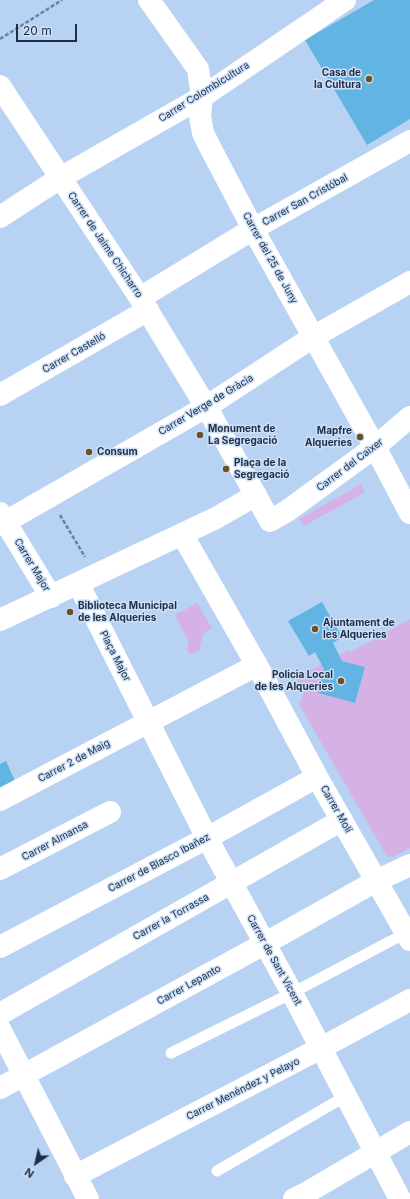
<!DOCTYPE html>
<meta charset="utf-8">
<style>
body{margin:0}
#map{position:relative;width:410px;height:1199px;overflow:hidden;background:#b8d2f4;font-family:Inter,sans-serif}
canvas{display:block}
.north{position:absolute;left:16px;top:1143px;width:40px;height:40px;-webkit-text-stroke:3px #cddff6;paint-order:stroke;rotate:214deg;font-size:11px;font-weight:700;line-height:16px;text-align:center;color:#1e2f45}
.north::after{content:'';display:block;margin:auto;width:14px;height:18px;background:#1e2f45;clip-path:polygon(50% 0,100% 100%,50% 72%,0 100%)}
.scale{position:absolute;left:16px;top:24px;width:61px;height:18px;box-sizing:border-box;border:2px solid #1e2f45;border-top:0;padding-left:5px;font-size:12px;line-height:14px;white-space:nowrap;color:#1e2f45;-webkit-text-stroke:3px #cddff6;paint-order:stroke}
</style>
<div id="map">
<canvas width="410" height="1199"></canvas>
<div class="north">N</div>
<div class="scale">20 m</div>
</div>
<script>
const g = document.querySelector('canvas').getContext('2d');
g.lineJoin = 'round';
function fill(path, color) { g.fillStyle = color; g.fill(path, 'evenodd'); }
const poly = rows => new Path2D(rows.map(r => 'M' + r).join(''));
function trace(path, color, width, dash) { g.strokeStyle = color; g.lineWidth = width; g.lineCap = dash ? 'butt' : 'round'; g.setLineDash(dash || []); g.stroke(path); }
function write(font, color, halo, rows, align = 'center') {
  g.font = font + ' Inter,sans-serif'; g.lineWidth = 3; g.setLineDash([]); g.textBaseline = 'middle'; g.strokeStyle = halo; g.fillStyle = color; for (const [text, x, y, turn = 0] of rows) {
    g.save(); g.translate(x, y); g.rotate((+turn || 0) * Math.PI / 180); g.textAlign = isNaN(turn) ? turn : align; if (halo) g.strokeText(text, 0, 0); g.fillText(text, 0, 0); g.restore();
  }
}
fill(poly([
 [361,484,365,492,304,526,299,519],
 [197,603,212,628,205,632,202,638,199,651,193,654,190,654,187,650,189,642,175,615],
 [410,619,410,848,393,857,386,855,299,704,304,693,296,678,322,664,324,669,318,693,355,703,365,667,342,661,339,655,350,650,351,652]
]), '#d5b1e6');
fill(poly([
 [374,0,410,0,410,119,367,145,305,40],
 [322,602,342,637,333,643,342,661,365,667,355,703,318,693,324,669,315,652,309,656,288,621],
 [6,761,15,781,0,788,0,764]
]), '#62b4e2');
trace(poly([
 [0,39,62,0],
 [60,515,85,557]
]), '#6b819d', 2.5, [4, 2]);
trace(poly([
 [171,1053,292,993,406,933],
 [217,1171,346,1096]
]), '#fff', 11);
trace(poly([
 [149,0,198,69,202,97,200,116,203,133,211,149,253,229,375,447,410,513],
 [0,86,140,298,211,415,270,521,287,511,375,447,410,417],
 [0,217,60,178,202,97,345,0],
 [140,298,253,229,410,141],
 [0,395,148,310],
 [0,513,51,597],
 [0,525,206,407,313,337,410,282],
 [182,534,264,678,317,777,410,940],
 [78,583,207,838,292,993,400,1199],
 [0,620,216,518,256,495],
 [0,800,257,665],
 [0,869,110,812],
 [0,947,207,838,317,777],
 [0,1014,342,820],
 [0,1029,88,1199],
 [0,1088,264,944,376,881,410,865],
 [75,1176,321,1048,410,1000],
 [294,1199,308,1192,410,1132]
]), '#fff', 22);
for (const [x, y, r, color] of [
 [369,79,4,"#6d5024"],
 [200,435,4,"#6d5024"],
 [360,437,4,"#6d5024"],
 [89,452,4,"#6d5024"],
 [226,469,4,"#6d5024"],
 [70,612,4,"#6d5024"],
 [315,629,4,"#6d5024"],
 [341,681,4,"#6d5024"]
]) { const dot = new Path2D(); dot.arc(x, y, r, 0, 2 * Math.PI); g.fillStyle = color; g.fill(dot); trace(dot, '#cddff6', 1.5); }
write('bold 10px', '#1e2f45', '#cddff6', [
 ["Casa de",361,73,"right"],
 ["la Cultura",361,85,"right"],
 ["Monument de",208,429],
 ["La Segregació",208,441],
 ["Mapfre",352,431,"right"],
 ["Alqueries",352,443,"right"],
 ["Consum",97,452],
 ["Plaça de la",234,463],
 ["Segregació",234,475],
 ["Biblioteca Municipal",78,606],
 ["de les Alqueries",78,618],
 ["Ajuntament de",323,623],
 ["les Alqueries",323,635],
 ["Policia Local",333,675,"right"],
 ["de les Alqueries",333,687,"right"]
], 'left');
write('10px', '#1e2f45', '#cddff6', [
 ["Carrer Colombicultura",204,92,-32],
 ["Carrer San Cristóbal",305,200,-29],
 ["Carrer de Jaime Chicharro",105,245,56],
 ["Carrer del 25 de Juny",270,258,61],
 ["Carrer Castelló",74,353,-30],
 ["Carrer Verge de Gràcia",206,405,-31],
 ["Carrer del Caixer",350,465,-37],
 ["Carrer Major",32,565,59],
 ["Plaça Major",115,656,63],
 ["Carrer 2 de Maig",74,761,-28],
 ["Carrer Molí",336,809,60],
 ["Carrer Almansa",55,841,-28],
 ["Carrer de Blasco Ibañez",159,863,-28],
 ["Carrer la Torrassa",171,917,-29],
 ["Carrer de Sant Vicent",274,960,61],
 ["Carrer Lepanto",189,985,-29],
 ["Carrer Menéndez y Pelayo",243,1089,-27]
]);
</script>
